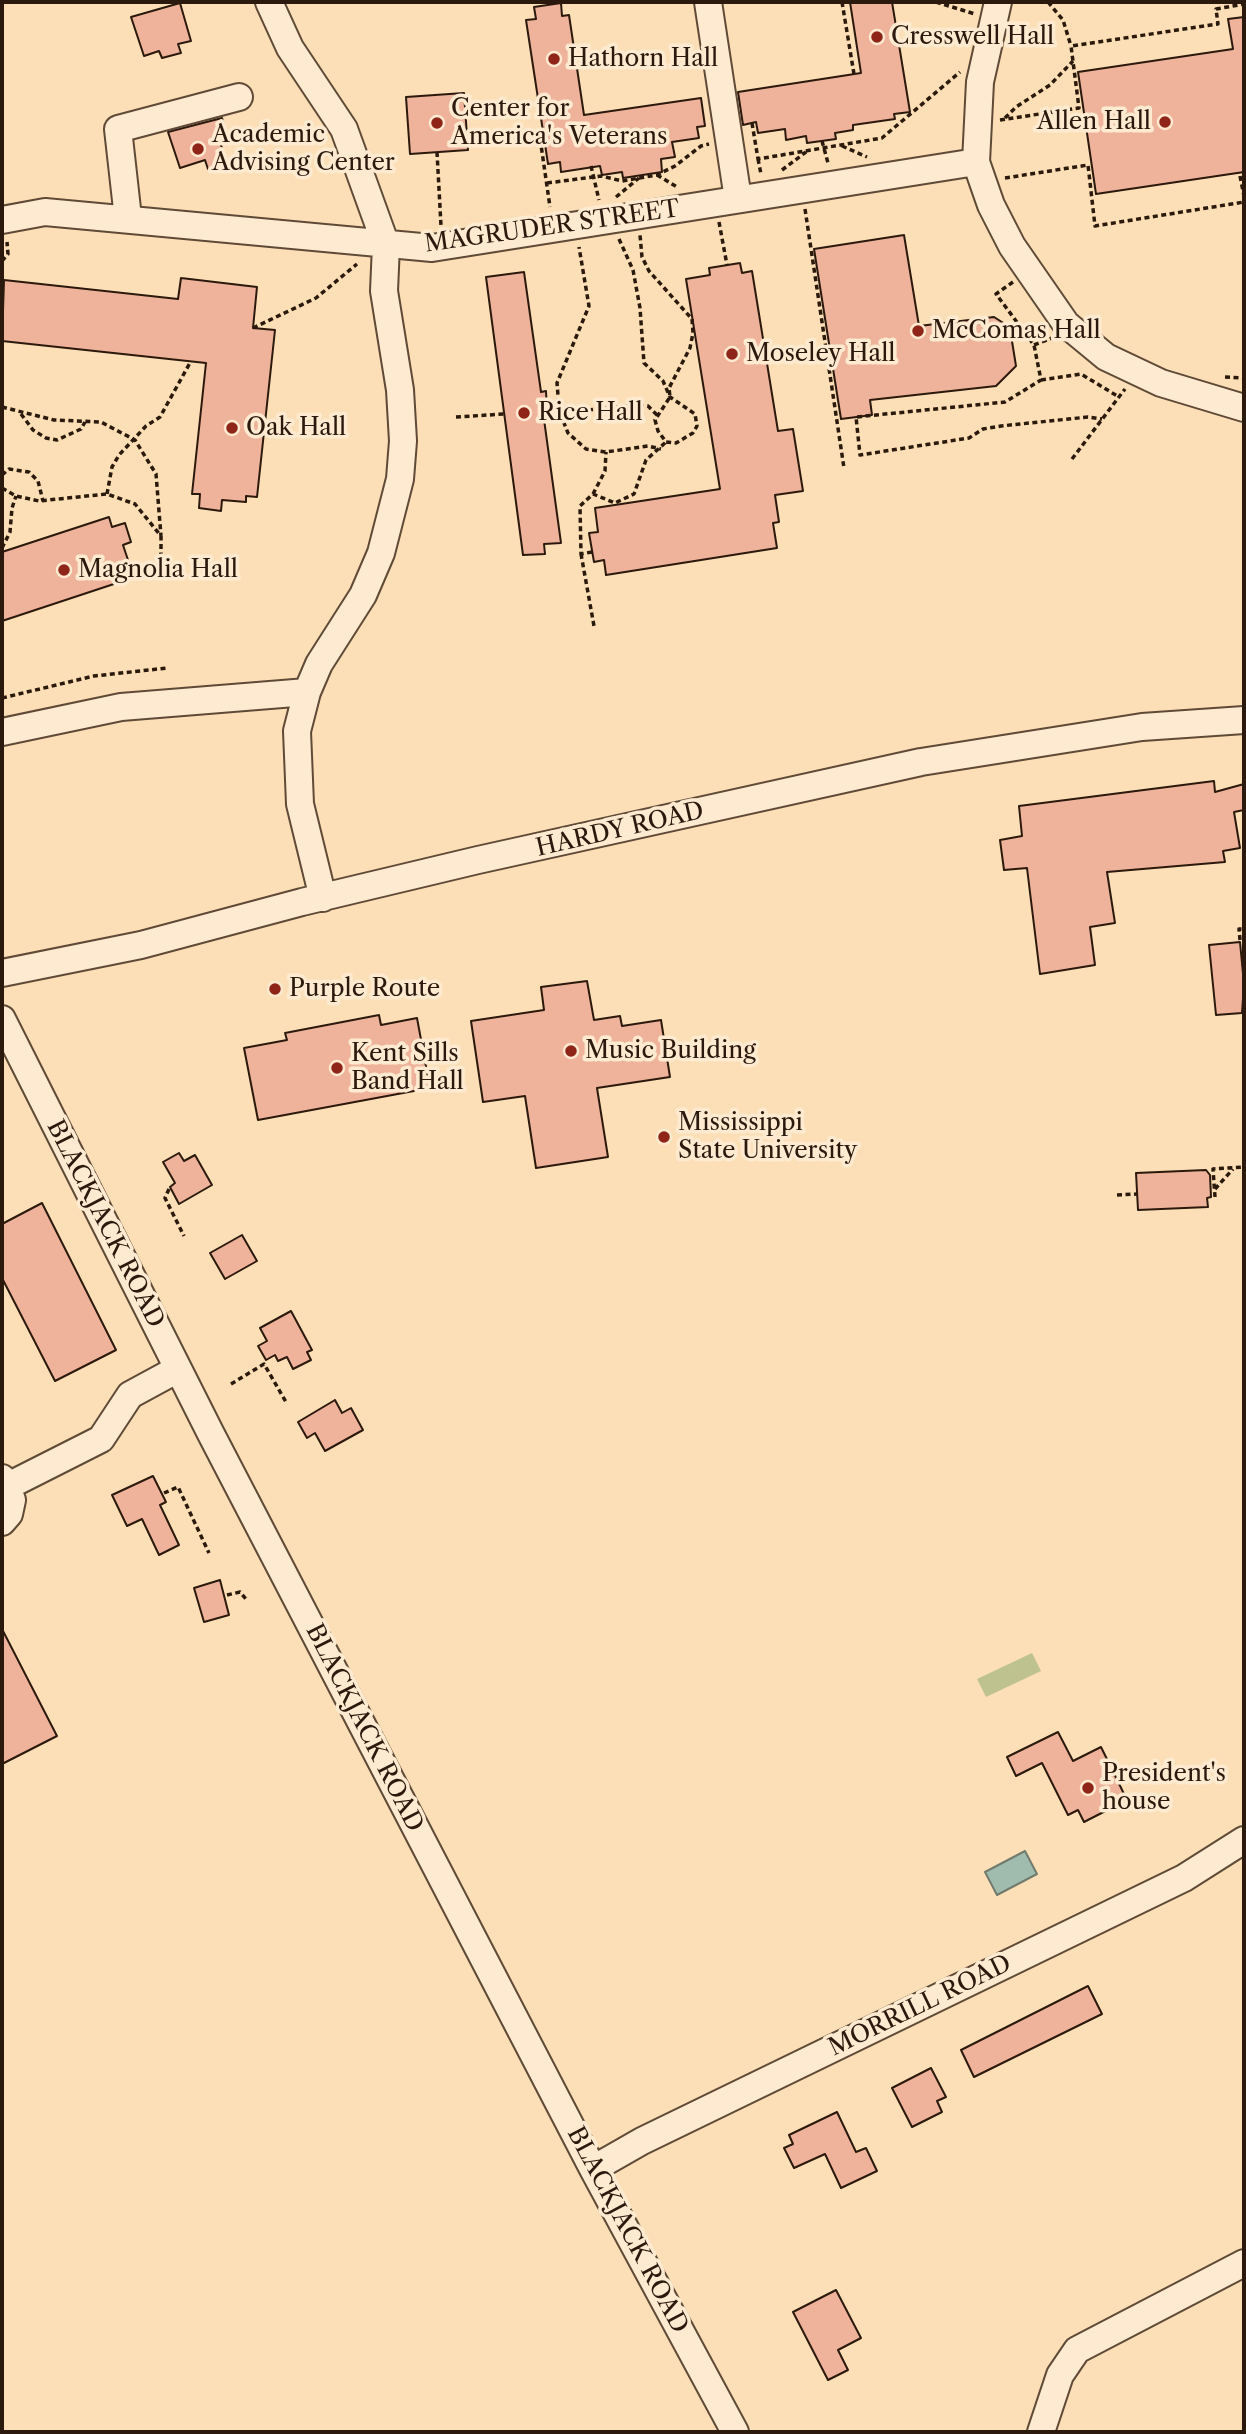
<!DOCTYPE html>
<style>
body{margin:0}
#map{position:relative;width:1246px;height:2434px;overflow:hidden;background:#fcdfb6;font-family:"Libre Caslon Text",serif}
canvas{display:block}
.frame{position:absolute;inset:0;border:4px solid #2c190d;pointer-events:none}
</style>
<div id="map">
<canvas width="1246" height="2434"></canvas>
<div class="frame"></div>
</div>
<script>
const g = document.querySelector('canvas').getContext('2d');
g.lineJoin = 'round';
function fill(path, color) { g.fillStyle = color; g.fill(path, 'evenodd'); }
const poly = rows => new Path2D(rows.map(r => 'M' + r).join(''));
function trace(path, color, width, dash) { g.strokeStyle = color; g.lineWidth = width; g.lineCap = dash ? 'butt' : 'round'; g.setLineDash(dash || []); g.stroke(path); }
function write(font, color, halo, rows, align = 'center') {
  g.font = font + ' "Libre Caslon Text",serif'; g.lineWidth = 7; g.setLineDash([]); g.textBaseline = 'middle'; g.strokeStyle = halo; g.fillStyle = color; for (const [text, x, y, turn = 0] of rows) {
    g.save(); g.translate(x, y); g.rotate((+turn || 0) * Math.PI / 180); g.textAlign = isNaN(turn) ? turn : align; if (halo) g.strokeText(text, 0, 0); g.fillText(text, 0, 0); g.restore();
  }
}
fill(poly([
 [1032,1653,1041,1671,986,1697,977,1679]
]), '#bec28f');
const water = poly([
 [1025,1851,1037,1874,997,1895,985,1872,1025,1851]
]);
fill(water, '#9fbcaf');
trace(water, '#717b6e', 2);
const building = poly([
 [850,2,892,2,910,112,894,114,895,119,853,125,853,130,835,133,836,139,807,143,806,136,786,140,785,129,758,133,756,122,743,125,738,92,861,73,850,2],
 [180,3,191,41,178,44,181,53,162,58,159,51,144,56,131,17,180,3],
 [561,3,562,16,569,15,584,115,701,98,705,126,697,127,699,138,672,142,675,157,661,159,662,172,623,178,622,172,602,175,600,166,561,172,560,162,548,164,526,20,536,19,534,7,561,3],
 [1244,17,1244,172,1096,194,1078,72,1233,49,1228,19,1244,17],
 [464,93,468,150,410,154,406,97,464,93],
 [222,118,228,136,219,139,227,163,208,169,205,160,180,168,168,132,222,118],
 [904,235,919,326,994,317,1005,324,1011,335,1016,366,996,386,870,400,872,415,841,419,814,249,904,235],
 [740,263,742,273,752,271,778,431,793,429,803,491,775,495,779,522,773,523,777,548,606,575,604,560,594,562,589,533,598,532,595,508,720,489,686,279,710,275,709,268,740,263],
 [524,272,541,392,546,391,547,412,543,412,561,543,544,544,545,554,523,555,486,277,524,272],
 [181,278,257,287,253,328,275,330,257,497,246,496,246,502,222,500,221,511,199,508,200,494,192,494,206,363,2,341,4,280,178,299,181,278],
 [109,517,112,527,125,523,131,542,123,545,131,569,123,571,126,580,2,621,2,552,109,517],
 [1214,781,1215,792,1244,784,1244,810,1234,812,1240,848,1223,851,1225,862,1107,872,1115,923,1090,927,1095,965,1040,974,1027,868,1004,870,1000,840,1022,836,1019,806,1214,781],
 [1240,942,1244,984,1242,1013,1216,1015,1209,945,1240,942],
 [587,981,594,1020,620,1016,622,1026,661,1020,670,1077,597,1088,608,1157,536,1168,525,1096,483,1102,471,1021,544,1010,541,987,587,981],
 [379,1015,381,1025,417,1018,430,1088,258,1120,244,1048,287,1040,285,1033,379,1015],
 [179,1153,184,1161,195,1155,212,1185,179,1204,170,1187,175,1183,163,1162,179,1153],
 [1206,1170,1210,1175,1211,1197,1207,1198,1208,1207,1138,1210,1136,1173,1206,1170],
 [42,1203,116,1350,55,1381,2,1278,2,1224,42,1203],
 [242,1235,257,1261,225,1279,210,1253,242,1235],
 [291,1311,312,1350,307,1352,311,1360,293,1369,287,1357,278,1361,275,1355,266,1360,258,1346,267,1341,260,1328,291,1311],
 [335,1400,342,1413,351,1408,363,1430,325,1451,315,1433,307,1438,298,1422,335,1400],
 [153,1476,166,1502,160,1505,179,1545,159,1555,142,1519,127,1526,112,1495,153,1476],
 [220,1580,229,1615,204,1622,194,1588,220,1580],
 [2,1629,57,1736,2,1764,2,1629],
 [1058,1732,1073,1761,1101,1747,1127,1800,1084,1822,1078,1810,1068,1815,1042,1763,1016,1776,1007,1757,1058,1732],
 [1088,1986,1102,2014,974,2077,961,2050,1088,1986],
 [931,2068,946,2097,937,2101,942,2112,912,2127,892,2088,931,2068],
 [837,2112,856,2152,866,2148,877,2171,841,2188,825,2154,794,2168,784,2148,793,2144,789,2135,837,2112],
 [836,2290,861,2338,838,2350,848,2370,828,2380,793,2312,836,2290]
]);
fill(building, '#eeb39a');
trace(building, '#2c190d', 2);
const minor = poly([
 [708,2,738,199],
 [998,2,980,82,976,162,991,205,1012,246,1066,324,1106,357,1161,383,1244,408],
 [128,218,118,129,239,97],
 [2,220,45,212,432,248,976,162],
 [307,692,297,731,300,804,323,898],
 [2,732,121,707,307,692,319,664,363,595,381,553,400,479,403,441,400,390,384,291,386,245,344,129,290,48,269,2],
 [2,973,141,945,302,902,478,860,921,762,1142,727,1244,720],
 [2,1019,211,1434,593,2169,735,2432],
 [2,1478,12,1500,9,1514,2,1522],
 [8,1486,101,1439,130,1395,178,1369],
 [593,2169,642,2141,1184,1878,1244,1840],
 [1041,2432,1060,2375,1077,2350,1244,2263]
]);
trace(minor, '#604a37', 30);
trace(poly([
 [842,2,854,74],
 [936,2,975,14],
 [1048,2,1063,20,1071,46],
 [1005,118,1016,107,1050,85,1073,61],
 [1000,120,1079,108,1071,46,1218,24,1216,9,1244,4],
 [752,123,758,159,882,138,960,72],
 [539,131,550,207],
 [822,141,828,163],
 [842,146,867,157],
 [437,152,441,226],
 [758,159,761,174],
 [591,166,599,200],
 [782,170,806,152],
 [657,175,677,187],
 [1240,176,1244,196],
 [1005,178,1088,165,1095,226,1244,202],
 [547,183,601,176,622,181,657,175,675,166,701,146,709,144],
 [616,197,639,178],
 [805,209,844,468],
 [719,222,727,265],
 [619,239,633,270,640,308,644,363,663,381,670,397,695,414,697,426,693,433,676,443,666,442,658,431,655,420,670,397,669,388,690,348,693,333,692,319,649,271,642,257,640,235],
 [2,261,8,254,7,242],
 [1013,282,996,294,1034,345,1041,380,1005,402,856,417,860,455,969,438,983,429,1001,426,1088,417,1102,419],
 [253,328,316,298,357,264],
 [1034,345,1052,338],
 [1225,377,1244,378],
 [1041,380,1081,374,1119,397],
 [2,407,54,420,101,422,135,440,156,474,161,536],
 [21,414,33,430,46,438,57,440,81,429,85,422],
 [657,415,648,406,637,405,560,413,568,433,586,449,606,452,648,446,661,449],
 [456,417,504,414],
 [560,420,557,383,589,306,579,247],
 [1072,459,1125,389],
 [2,475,9,469,29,472,38,481,43,501],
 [2,488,16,496,39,501,107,494,135,504,161,536,161,576],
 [107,494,112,467,119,455,146,426,160,417,191,361],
 [593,494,605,471,606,452],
 [2,548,10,532,12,508,16,496],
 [592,552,581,554,580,506,593,494,615,503,634,494,646,460,666,442],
 [581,554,594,626],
 [2,698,94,676,167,668],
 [1240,940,1239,929,1244,929],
 [1244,974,1244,992],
 [169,1189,165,1198,184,1236],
 [1215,1189,1233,1169],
 [1117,1195,1137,1194],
 [1215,1197,1213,1169,1244,1167],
 [231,1384,264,1364,286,1402],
 [164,1493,178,1487,209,1553],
 [227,1595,240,1592,246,1599]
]), '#2c190d', 3.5, [5, 3.5]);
trace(minor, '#fdead0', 26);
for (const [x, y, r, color] of [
 [877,37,7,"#8f2418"],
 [554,59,7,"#8f2418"],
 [1165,122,7,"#8f2418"],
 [437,123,7,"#8f2418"],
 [198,149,7,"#8f2418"],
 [918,331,7,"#8f2418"],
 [732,354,7,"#8f2418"],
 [524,413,7,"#8f2418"],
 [232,428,7,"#8f2418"],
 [64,570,7,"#8f2418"],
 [275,989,7,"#8f2418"],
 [571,1051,7,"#8f2418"],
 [337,1068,7,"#8f2418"],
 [664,1137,7,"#8f2418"],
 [1088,1788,7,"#8f2418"]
]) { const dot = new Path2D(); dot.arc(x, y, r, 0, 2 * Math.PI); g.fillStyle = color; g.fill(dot); trace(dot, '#fdead0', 2.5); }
write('24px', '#2c190d', '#fdead0', [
 ["Cresswell Hall",891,37],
 ["Hathorn Hall",568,59],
 ["Center for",451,109],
 ["America's Veterans",451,137],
 ["Allen Hall",1151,122,"right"],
 ["Academic",212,135],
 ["Advising Center",212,163],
 ["McComas Hall",932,331],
 ["Moseley Hall",746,354],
 ["Rice Hall",538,413],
 ["Oak Hall",246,428],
 ["Magnolia Hall",78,570],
 ["Purple Route",289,989],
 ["Music Building",585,1051],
 ["Kent Sills",351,1054],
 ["Band Hall",351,1082],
 ["Mississippi",678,1123],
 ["State University",678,1151],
 ["President's",1102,1774],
 ["house",1102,1802]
], 'left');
write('24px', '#2c190d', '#fdead0', [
 ["MAGRUDER STREET",552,227,-8],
 ["HARDY ROAD",620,830,-13],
 ["BLACKJACK ROAD",105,1224,63],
 ["BLACKJACK ROAD",364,1728,63],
 ["MORRILL ROAD",920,2006,-26],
 ["BLACKJACK ROAD",627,2230,62]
]);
</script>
